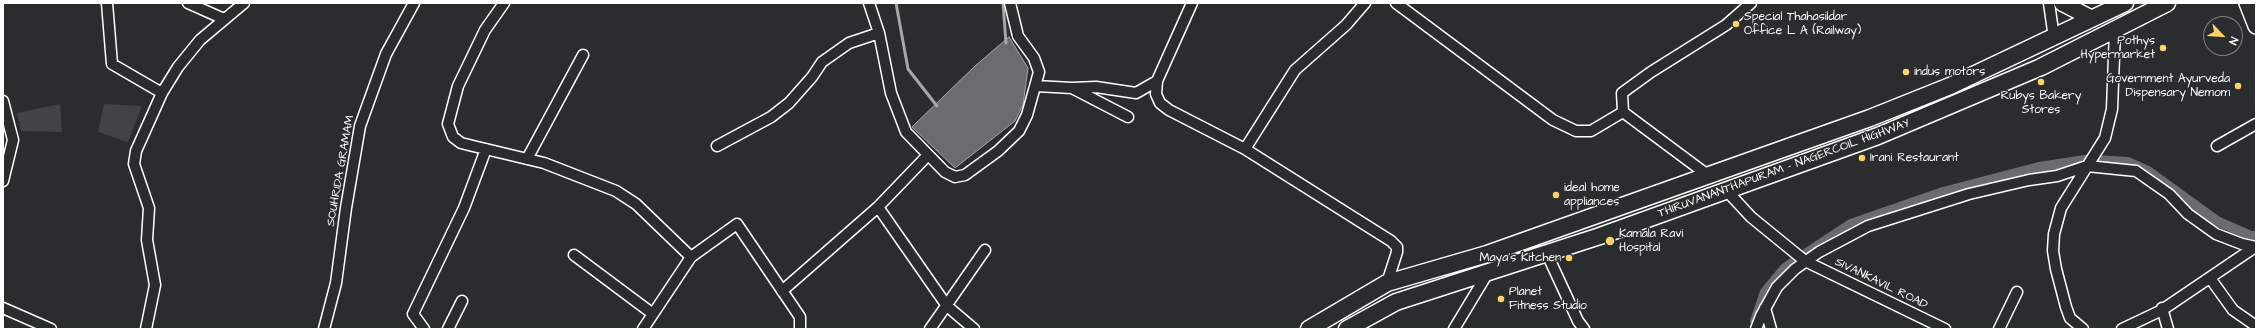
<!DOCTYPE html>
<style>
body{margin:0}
#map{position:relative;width:2259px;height:332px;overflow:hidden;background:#2a2d2e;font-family:"Architects Daughter",sans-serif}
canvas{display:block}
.frame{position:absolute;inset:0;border:4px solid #fff;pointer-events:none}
.north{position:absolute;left:2203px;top:16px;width:40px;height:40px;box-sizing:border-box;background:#2a2d2e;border:1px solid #7f8182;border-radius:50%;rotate:115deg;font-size:11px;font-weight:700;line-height:16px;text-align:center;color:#fff}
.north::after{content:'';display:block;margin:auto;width:14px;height:18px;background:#ffd166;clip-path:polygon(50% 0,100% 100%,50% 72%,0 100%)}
</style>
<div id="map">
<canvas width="2259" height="332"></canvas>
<div class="frame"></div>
<div class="north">N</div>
</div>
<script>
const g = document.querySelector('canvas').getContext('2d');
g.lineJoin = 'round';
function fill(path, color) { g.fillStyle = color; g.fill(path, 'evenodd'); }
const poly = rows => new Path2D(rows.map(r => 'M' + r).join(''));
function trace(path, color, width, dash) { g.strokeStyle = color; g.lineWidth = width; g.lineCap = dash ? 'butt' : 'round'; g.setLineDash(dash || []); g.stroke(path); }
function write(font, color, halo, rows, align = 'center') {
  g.font = font + ' "Architects Daughter",sans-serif'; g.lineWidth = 3; g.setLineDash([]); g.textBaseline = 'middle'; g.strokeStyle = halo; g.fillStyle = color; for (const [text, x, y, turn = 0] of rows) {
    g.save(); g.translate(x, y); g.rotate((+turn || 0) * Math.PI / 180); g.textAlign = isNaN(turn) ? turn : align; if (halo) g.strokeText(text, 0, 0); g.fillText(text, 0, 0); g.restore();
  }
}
fill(poly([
 [60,104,62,132,21,131,17,113],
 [104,104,142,106,128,142,98,132]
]), '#414445');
const water = poly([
 [1009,37,1028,68,1023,105,1015,121,955,168,912,127,975,66,1009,37]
]);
fill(water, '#6a6c6d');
trace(water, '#a6a7a7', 1);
trace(poly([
 [896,3,908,69,937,106],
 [1003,3,1006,43]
]), '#a6a7a7', 3);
trace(poly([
 [2094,160,2128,162,2148,171,2217,221,2251,236,2256,236],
 [1807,253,1851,224,1943,192,2039,167,2085,160],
 [1755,321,1765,292,1785,268,1794,262]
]), '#6a6c6d', 10);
const street = poly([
 [107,3,112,64,162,93],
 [188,3,224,19],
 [504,3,485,30,458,86,448,124,453,137,461,143,473,146,544,163,616,191,636,204,691,257],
 [869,3,879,33,891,93,906,132,945,172,955,177,965,175,998,151,1019,131,1027,115,1039,72,1034,58,1018,36,1010,3],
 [1192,3,1157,81,1156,94,1160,103,1169,110,1245,149,1391,241,1397,247,1397,252,1387,283],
 [1396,3,1553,120,1576,131,1591,131,1623,112],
 [2049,3,2054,38],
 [1036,86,1072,88,1128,117],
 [1072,88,1096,87,1136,93,1157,81],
 [3,101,13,140,3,181],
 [717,146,771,117,789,103,812,77,822,62,849,43,879,33],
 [2217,146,2256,124],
 [1245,149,1295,70,1346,25,1365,3],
 [928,155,878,207,947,306,974,329],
 [527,159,583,55],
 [1709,176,1623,112,1622,93,1651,72,1726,25,1751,3],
 [1726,190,1751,217,1805,261,1945,329],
 [1547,254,1578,321,1584,329],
 [574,255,653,314],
 [2210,278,2233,310,2256,326],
 [782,291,878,207],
 [3,308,51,329],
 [1765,308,1771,329],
 [2162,308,2168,329],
 [146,329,155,285,147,240,149,208,134,164,136,151,162,93,178,67,200,40,244,3],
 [324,329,336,283,346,208,360,126,386,54,414,3],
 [424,329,413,314,464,208,486,149],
 [448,329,462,301],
 [643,329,691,257,737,224,800,317,800,329],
 [930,329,985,250],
 [1454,329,1489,271],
 [1756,329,1761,316,1777,287,1795,269,1819,252,1868,226,1969,194,2029,180,2057,176,2087,166,2136,171,2169,194,2188,214,2216,234,2242,244,2256,247],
 [1999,329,2017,292],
 [2083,329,2070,318,2066,307,2056,269,2053,251,2054,234,2061,208,2105,138,2112,109,2115,30],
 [2122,329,2162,310,2255,247]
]);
const secondary = poly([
 [2062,3,2091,18],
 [2247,3,2256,26]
]);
const primary = poly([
 [1309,329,1387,283,1487,254,1870,118,1950,86,2125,3],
 [1347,329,1396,302,1600,236,1878,136,2041,67,2167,3]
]);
trace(street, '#fff', 13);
trace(secondary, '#fff', 18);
trace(primary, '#fff', 19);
trace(street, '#2a2d2e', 10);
trace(secondary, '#2a2d2e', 15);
trace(primary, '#2a2d2e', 16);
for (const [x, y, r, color] of [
 [1736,24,4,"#ffd166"],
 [2163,48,4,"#ffd166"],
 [1906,72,4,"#ffd166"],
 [2041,82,4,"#ffd166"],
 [2238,86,4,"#ffd166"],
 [1862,158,4,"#ffd166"],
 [1556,195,4,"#ffd166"],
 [1610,241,5,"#ffd166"],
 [1569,258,4,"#ffd166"],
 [1501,299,4,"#ffd166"]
]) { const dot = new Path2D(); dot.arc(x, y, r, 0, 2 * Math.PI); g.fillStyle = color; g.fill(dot); trace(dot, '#2a2d2e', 1.5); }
write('12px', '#fff', '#2a2d2e', [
 ["Special Thahasildar",1744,17],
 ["Office L A (Railway)",1744,31],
 ["Pothys",2155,41,"right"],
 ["Hypermarket",2155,55,"right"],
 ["indus motors",1914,72],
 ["Government Ayurveda",2230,79,"right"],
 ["Dispensary Nemom",2230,93,"right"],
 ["Rubys Bakery",2041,96,"center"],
 ["Stores",2041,110,"center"],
 ["Irani Restaurant",1870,158],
 ["ideal home",1564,188],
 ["appliances",1564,202],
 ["Kamala Ravi",1619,234],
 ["Hospital",1619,248],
 ["Maya's Kitchen",1561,258,"right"],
 ["Planet",1509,292],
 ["Fitness Studio",1509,306]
], 'left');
write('12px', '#fff', '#2a2d2e', [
 ["THIRUVANANTHAPURAM - NAGERCOIL HIGHWAY",1784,169,-20],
 ["SOUHRIDA GRAMAM",341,171,-80],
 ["SIVANKAVIL ROAD",1881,284,26]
]);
</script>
